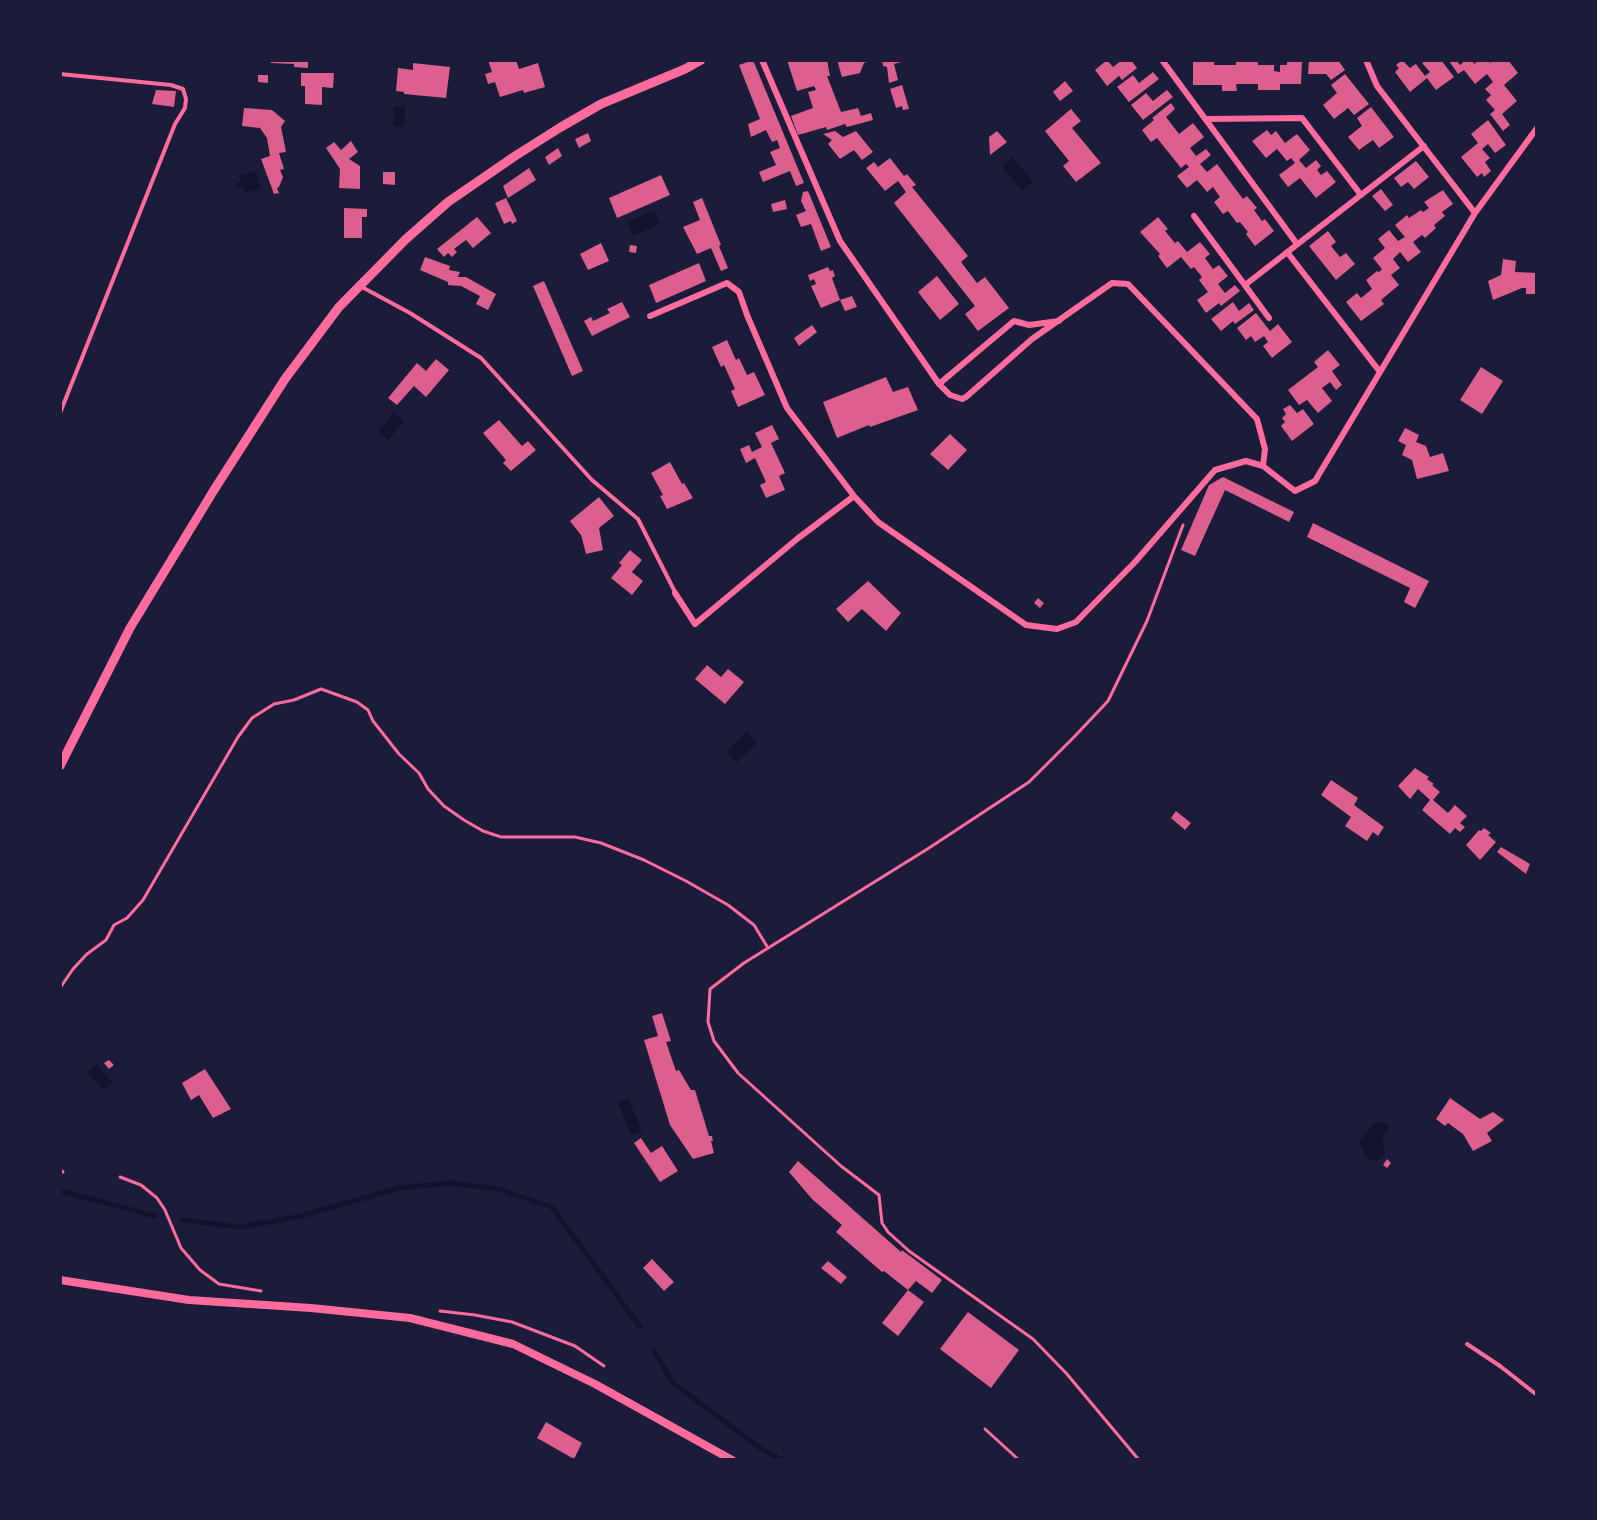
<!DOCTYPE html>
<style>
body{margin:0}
#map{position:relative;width:1597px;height:1520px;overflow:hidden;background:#1b1b3a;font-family:Montserrat,sans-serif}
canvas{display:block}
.frame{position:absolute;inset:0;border:62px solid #1b1b3a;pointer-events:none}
</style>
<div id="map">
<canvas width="1597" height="1520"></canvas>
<div class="frame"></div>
</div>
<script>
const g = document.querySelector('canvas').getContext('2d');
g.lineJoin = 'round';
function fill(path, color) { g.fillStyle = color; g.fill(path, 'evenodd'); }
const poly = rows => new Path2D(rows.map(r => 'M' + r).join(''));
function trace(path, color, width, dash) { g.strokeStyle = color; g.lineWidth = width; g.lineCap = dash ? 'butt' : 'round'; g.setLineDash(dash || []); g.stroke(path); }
fill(poly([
 [394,106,405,107,404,127,393,126],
 [1012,157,1033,182,1022,190,1002,167],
 [256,171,261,188,244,193,242,187,238,188,236,183,241,181,239,176],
 [654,210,660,224,633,236,627,222],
 [394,413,404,421,388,440,378,432],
 [747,732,757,743,736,763,726,752],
 [96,1064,113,1083,104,1090,86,1072],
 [628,1098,642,1131,631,1135,618,1103],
 [1383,1122,1390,1127,1382,1139,1385,1154,1377,1161,1366,1158,1359,1142,1374,1123]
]), '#12122b');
trace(poly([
 [60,1191,155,1216],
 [182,1220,240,1227,297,1217,399,1188,451,1183,498,1189,552,1207,640,1327],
 [654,1351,673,1383,760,1448,782,1460]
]), '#12122b', 5);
fill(poly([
 [271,60,308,60,308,68,294,67,294,64,271,63],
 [488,60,516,60,519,69,538,63,545,87,524,93,523,90,500,97,495,82,488,84,485,74,492,72],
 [753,60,804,183,796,186,790,171,763,182,759,172,776,165,770,152,780,148,777,140,772,142,766,130,751,137,748,124,760,119,739,65],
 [787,60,827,60,830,76,827,76,841,112,858,108,861,116,871,113,873,120,847,127,845,124,827,130,826,127,798,135,791,116,813,108,808,92,816,90,814,86,797,91],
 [837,60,871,60,864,63,860,73,842,77],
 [882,60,900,60,901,62,894,64,898,80,889,83,887,67,883,66],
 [1107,60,1113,67,1122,60,1131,60,1137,68,1122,80,1119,76,1107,86,1095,70],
 [1193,60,1214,60,1214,65,1236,65,1236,60,1258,60,1258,65,1274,65,1274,71,1280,72,1280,65,1287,65,1287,60,1302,60,1301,84,1280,84,1280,90,1258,90,1258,84,1236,84,1237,91,1222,91,1222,85,1193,85],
 [1309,60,1338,60,1345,70,1331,80,1326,74,1308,74],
 [1402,60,1410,68,1416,64,1425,76,1430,72,1422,63,1426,60,1441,60,1454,77,1436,90,1427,78,1410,92,1395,72,1399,68,1396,65],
 [1450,60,1456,60,1460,65,1466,60,1472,60,1474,64,1480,60,1488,60,1490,63,1493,60,1508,60,1518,73,1504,85,1517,101,1502,114,1510,125,1503,131,1490,114,1495,110,1486,100,1491,95,1485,89,1493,82,1487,74,1475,84,1464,70,1458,74,1449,61],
 [413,63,450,67,446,98,404,94,404,92,396,91,398,68,413,70],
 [1153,72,1159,79,1129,102,1117,87,1133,75,1139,83],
 [301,73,334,73,333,88,322,87,322,105,305,104,305,86,301,86],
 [1345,74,1369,104,1354,115,1348,108,1334,119,1323,105,1337,93,1331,85],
 [258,75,268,75,268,83,258,82],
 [1065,81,1073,91,1060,101,1053,92],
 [902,85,909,109,903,110,902,106,896,108,890,89],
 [156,90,176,91,174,107,152,104],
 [1167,90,1173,97,1143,120,1131,105,1146,93,1153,101],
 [1171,103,1175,109,1166,117,1179,134,1193,123,1204,137,1190,148,1196,156,1206,149,1211,155,1200,164,1207,172,1217,164,1243,199,1247,196,1257,208,1254,210,1262,221,1265,219,1274,231,1255,246,1246,234,1248,232,1240,222,1237,223,1228,211,1223,214,1214,202,1220,197,1213,187,1207,192,1197,180,1187,188,1177,176,1189,167,1186,164,1181,168,1157,138,1151,142,1142,130,1154,120,1152,118],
 [1371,107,1394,137,1379,148,1373,140,1359,150,1348,137,1362,126,1357,118],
 [244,108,272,110,285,121,281,127,286,152,279,153,284,169,280,170,283,177,279,187,277,188,279,193,274,194,261,159,270,156,267,138,260,128,242,126],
 [1071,109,1081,121,1072,128,1101,163,1076,182,1063,166,1069,161,1045,131],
 [1488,120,1506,145,1495,153,1488,144,1482,149,1490,158,1485,162,1491,171,1484,177,1482,173,1477,177,1461,157,1478,143,1471,134],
 [1267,130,1271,135,1276,131,1285,143,1297,134,1310,150,1299,160,1306,168,1316,160,1321,166,1317,170,1321,175,1327,171,1336,182,1316,198,1300,178,1288,187,1279,175,1295,163,1291,158,1287,161,1277,149,1266,158,1252,141],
 [835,131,843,137,856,131,873,152,862,160,854,150,840,159,828,144,832,140,823,134],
 [997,131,1007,142,990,155,989,137],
 [588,133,591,141,579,148,575,139],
 [351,141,358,152,349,159,360,166,360,189,339,188,340,169,326,148,334,142,341,150],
 [558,148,562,156,549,165,545,157],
 [890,158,904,176,907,174,916,185,912,187,968,256,961,262,977,283,985,277,1009,308,978,331,965,314,975,306,894,203,906,192,898,181,885,191,866,168,874,162,878,167],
 [1416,161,1429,177,1414,189,1408,182,1401,187,1394,178],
 [529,168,536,180,508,198,503,186],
 [383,172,395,172,395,185,383,184],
 [661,175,670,195,617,218,609,198],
 [1381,189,1393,205,1385,211,1372,196],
 [1443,190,1453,204,1442,212,1445,216,1434,225,1436,228,1425,238,1422,235,1413,242,1421,252,1408,262,1400,252,1393,259,1400,268,1391,275,1399,285,1381,300,1384,304,1361,321,1346,302,1357,293,1361,298,1372,289,1366,280,1377,271,1379,272,1382,269,1373,258,1385,248,1378,239,1389,230,1398,241,1405,237,1395,225,1407,215,1409,218,1421,210,1423,212,1429,208,1424,202],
 [808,191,831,247,821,251,811,224,801,227,796,215,806,211,801,201,803,192],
 [506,198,517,221,512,224,511,221,504,224,495,203],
 [702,198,721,245,719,246,728,268,721,271,711,248,697,254,683,227,700,220,693,202],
 [785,200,787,209,773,212,771,204],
 [344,208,367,209,367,217,362,217,362,238,344,238],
 [477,217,491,233,473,248,466,240,454,249,457,252,452,257,448,253,444,257,437,249],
 [1158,217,1168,229,1165,231,1175,243,1178,241,1187,252,1200,242,1210,254,1205,258,1213,269,1219,265,1228,276,1218,284,1225,293,1235,285,1240,291,1221,306,1219,303,1206,313,1197,300,1208,292,1199,280,1202,277,1194,267,1191,269,1181,257,1167,268,1158,256,1160,254,1140,232],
 [1328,231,1336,242,1331,246,1340,257,1346,253,1355,264,1336,280,1309,246],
 [601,243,609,261,588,270,580,254],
 [630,245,637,246,636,253,629,252],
 [425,257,450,266,449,270,460,272,458,277,466,277,496,294,488,310,476,304,480,296,461,286,448,285,448,282,420,270],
 [1503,259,1516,261,1515,272,1537,273,1537,294,1526,294,1526,288,1522,288,1493,300,1488,281,1501,275],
 [699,263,706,281,656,303,649,285],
 [828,267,830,271,833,270,835,276,832,278,840,300,821,308,811,286,816,284,814,279,810,281,808,275],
 [937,276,959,304,940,320,918,292],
 [544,281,583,371,572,376,533,286],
 [852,296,857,307,845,311,840,300],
 [622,302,630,317,592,336,584,321,591,317,593,321,610,313,607,309],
 [1233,302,1239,311,1249,303,1254,310,1235,324,1233,321,1221,331,1211,319],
 [1256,313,1270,331,1278,324,1292,342,1272,358,1263,346,1268,342,1264,336,1255,342,1251,336,1246,340,1237,328],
 [812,325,817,332,799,346,794,338],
 [727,340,736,360,739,358,747,375,754,372,765,395,738,407,731,391,735,389,724,365,721,367,712,347],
 [1328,350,1340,365,1332,371,1342,385,1336,390,1330,382,1322,388,1332,401,1318,413,1307,400,1299,405,1288,390,1318,367,1314,362],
 [436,359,449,370,426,397,414,386,397,405,388,398,417,363,426,371],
 [1481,367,1503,381,1482,414,1460,400],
 [886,377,893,392,908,387,918,410,870,427,869,425,837,438,823,402],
 [1290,405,1297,413,1303,409,1314,424,1292,441,1281,426,1285,422,1282,418,1286,414,1283,409],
 [499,420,522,446,528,441,536,450,511,471,503,463,506,460,483,433],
 [772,425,779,439,771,443,785,473,779,476,785,490,766,498,760,485,766,482,755,458,746,463,740,449,749,445,752,452,762,447,755,433],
 [1405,428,1419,435,1416,442,1426,446,1430,457,1443,453,1449,471,1417,479,1412,460,1402,455,1406,445,1398,441],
 [950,434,967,450,948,470,930,454],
 [670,462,682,484,684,483,693,498,667,509,660,496,663,495,651,473],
 [1223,477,1294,512,1289,522,1225,490,1195,556,1181,550,1209,485],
 [599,497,614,516,599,528,603,550,586,554,581,535,570,521],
 [1313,523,1429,581,1415,608,1404,602,1410,588,1307,537],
 [630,550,642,560,632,572,643,581,632,595,611,578,622,565,619,563],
 [868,581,901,613,886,631,862,609,848,622,836,609],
 [1038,598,1044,603,1040,608,1034,603],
 [707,665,721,677,728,669,744,682,725,704,695,679],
 [1415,768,1429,777,1427,779,1434,784,1432,785,1440,792,1433,800,1448,813,1455,805,1467,816,1460,823,1465,827,1460,832,1455,828,1450,834,1422,810,1430,800,1418,789,1410,799,1398,786],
 [1331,780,1358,798,1354,805,1384,827,1378,836,1373,832,1367,841,1345,826,1351,817,1321,795],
 [1176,811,1191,823,1185,830,1171,818],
 [1484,828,1491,833,1488,835,1496,842,1480,860,1466,845,1479,830,1481,831],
 [1501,847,1530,864,1526,874,1497,852],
 [662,1013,671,1041,666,1042,676,1071,679,1070,691,1090,695,1090,709,1136,712,1136,713,1141,711,1141,714,1153,693,1159,670,1125,644,1040,658,1036,652,1016],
 [109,1060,114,1065,109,1069,104,1063],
 [205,1069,231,1109,213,1118,199,1095,191,1100,182,1083],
 [1450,1098,1480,1119,1493,1112,1504,1120,1487,1133,1492,1141,1473,1151,1463,1134,1448,1123,1445,1126,1436,1119],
 [641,1138,651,1153,662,1146,678,1171,660,1182,634,1143],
 [1387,1159,1391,1163,1387,1168,1383,1165],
 [798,1161,901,1252,902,1250,942,1280,932,1293,916,1281,908,1290,924,1302,898,1336,882,1323,908,1290,884,1271,882,1272,836,1232,842,1225,812,1199,789,1172],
 [652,1259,674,1282,664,1291,643,1268],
 [828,1261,847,1277,841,1284,821,1268],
 [968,1312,1019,1350,991,1388,940,1349],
 [546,1422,582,1443,574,1459,537,1438]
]), '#dd5f8e');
trace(poly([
 [60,988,73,969,87,954,106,940,114,925,127,918,143,900,238,737,252,718,274,704,294,700,321,689,357,702,368,710,373,721,399,754,419,773,428,789,444,806,464,820,483,831,501,837,575,837,601,843,644,860,686,881,728,905,754,925,768,948],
 [60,1169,63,1172],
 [120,1177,141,1185,157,1198,165,1210,181,1248,200,1270,219,1284,261,1291],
 [440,1311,475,1315,512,1322,575,1346,604,1366],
 [985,1429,1019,1460],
 [1139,1460,1066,1373,1033,1339,909,1251,888,1232,882,1223,879,1195,841,1166,738,1073,714,1041,708,1022,710,989,744,963,929,848,1029,782,1075,736,1108,701,1147,621,1183,525]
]), '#ff6b9d', 3);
trace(poly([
 [60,74,171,85,183,89,186,99,185,108,175,124,60,413],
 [360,286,410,313,481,358,592,480,638,519,675,592],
 [1467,1344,1500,1366,1537,1395]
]), '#ff6b9d', 4);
trace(poly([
 [762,60,840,241,939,384,950,395,962,399,966,397,1032,339,1112,283,1128,284,1257,419,1265,449,1263,466,1295,491,1315,481,1475,213,1377,86,1366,60],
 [1162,60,1297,244],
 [1206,119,1302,118,1361,195],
 [1475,213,1537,128],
 [1194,216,1269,318],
 [1287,252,1380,372],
 [1245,285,1424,146],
 [650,316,727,283,739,292,747,315,787,408,854,496],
 [939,384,1014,321,1029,325,1059,321],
 [675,593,695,624,797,539,854,496,878,522,1026,625,1057,629,1076,622,1135,562,1215,470,1246,461,1263,466]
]), '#ff6b9d', 6);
trace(poly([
 [60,1280,189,1300,311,1308,410,1318,513,1344,595,1384,732,1460]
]), '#ff6b9d', 8);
trace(poly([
 [60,766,130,628,214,490,285,379,339,307,406,239,448,202,515,156,561,127,601,104,685,69,701,60]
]), '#ff6b9d', 9);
</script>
